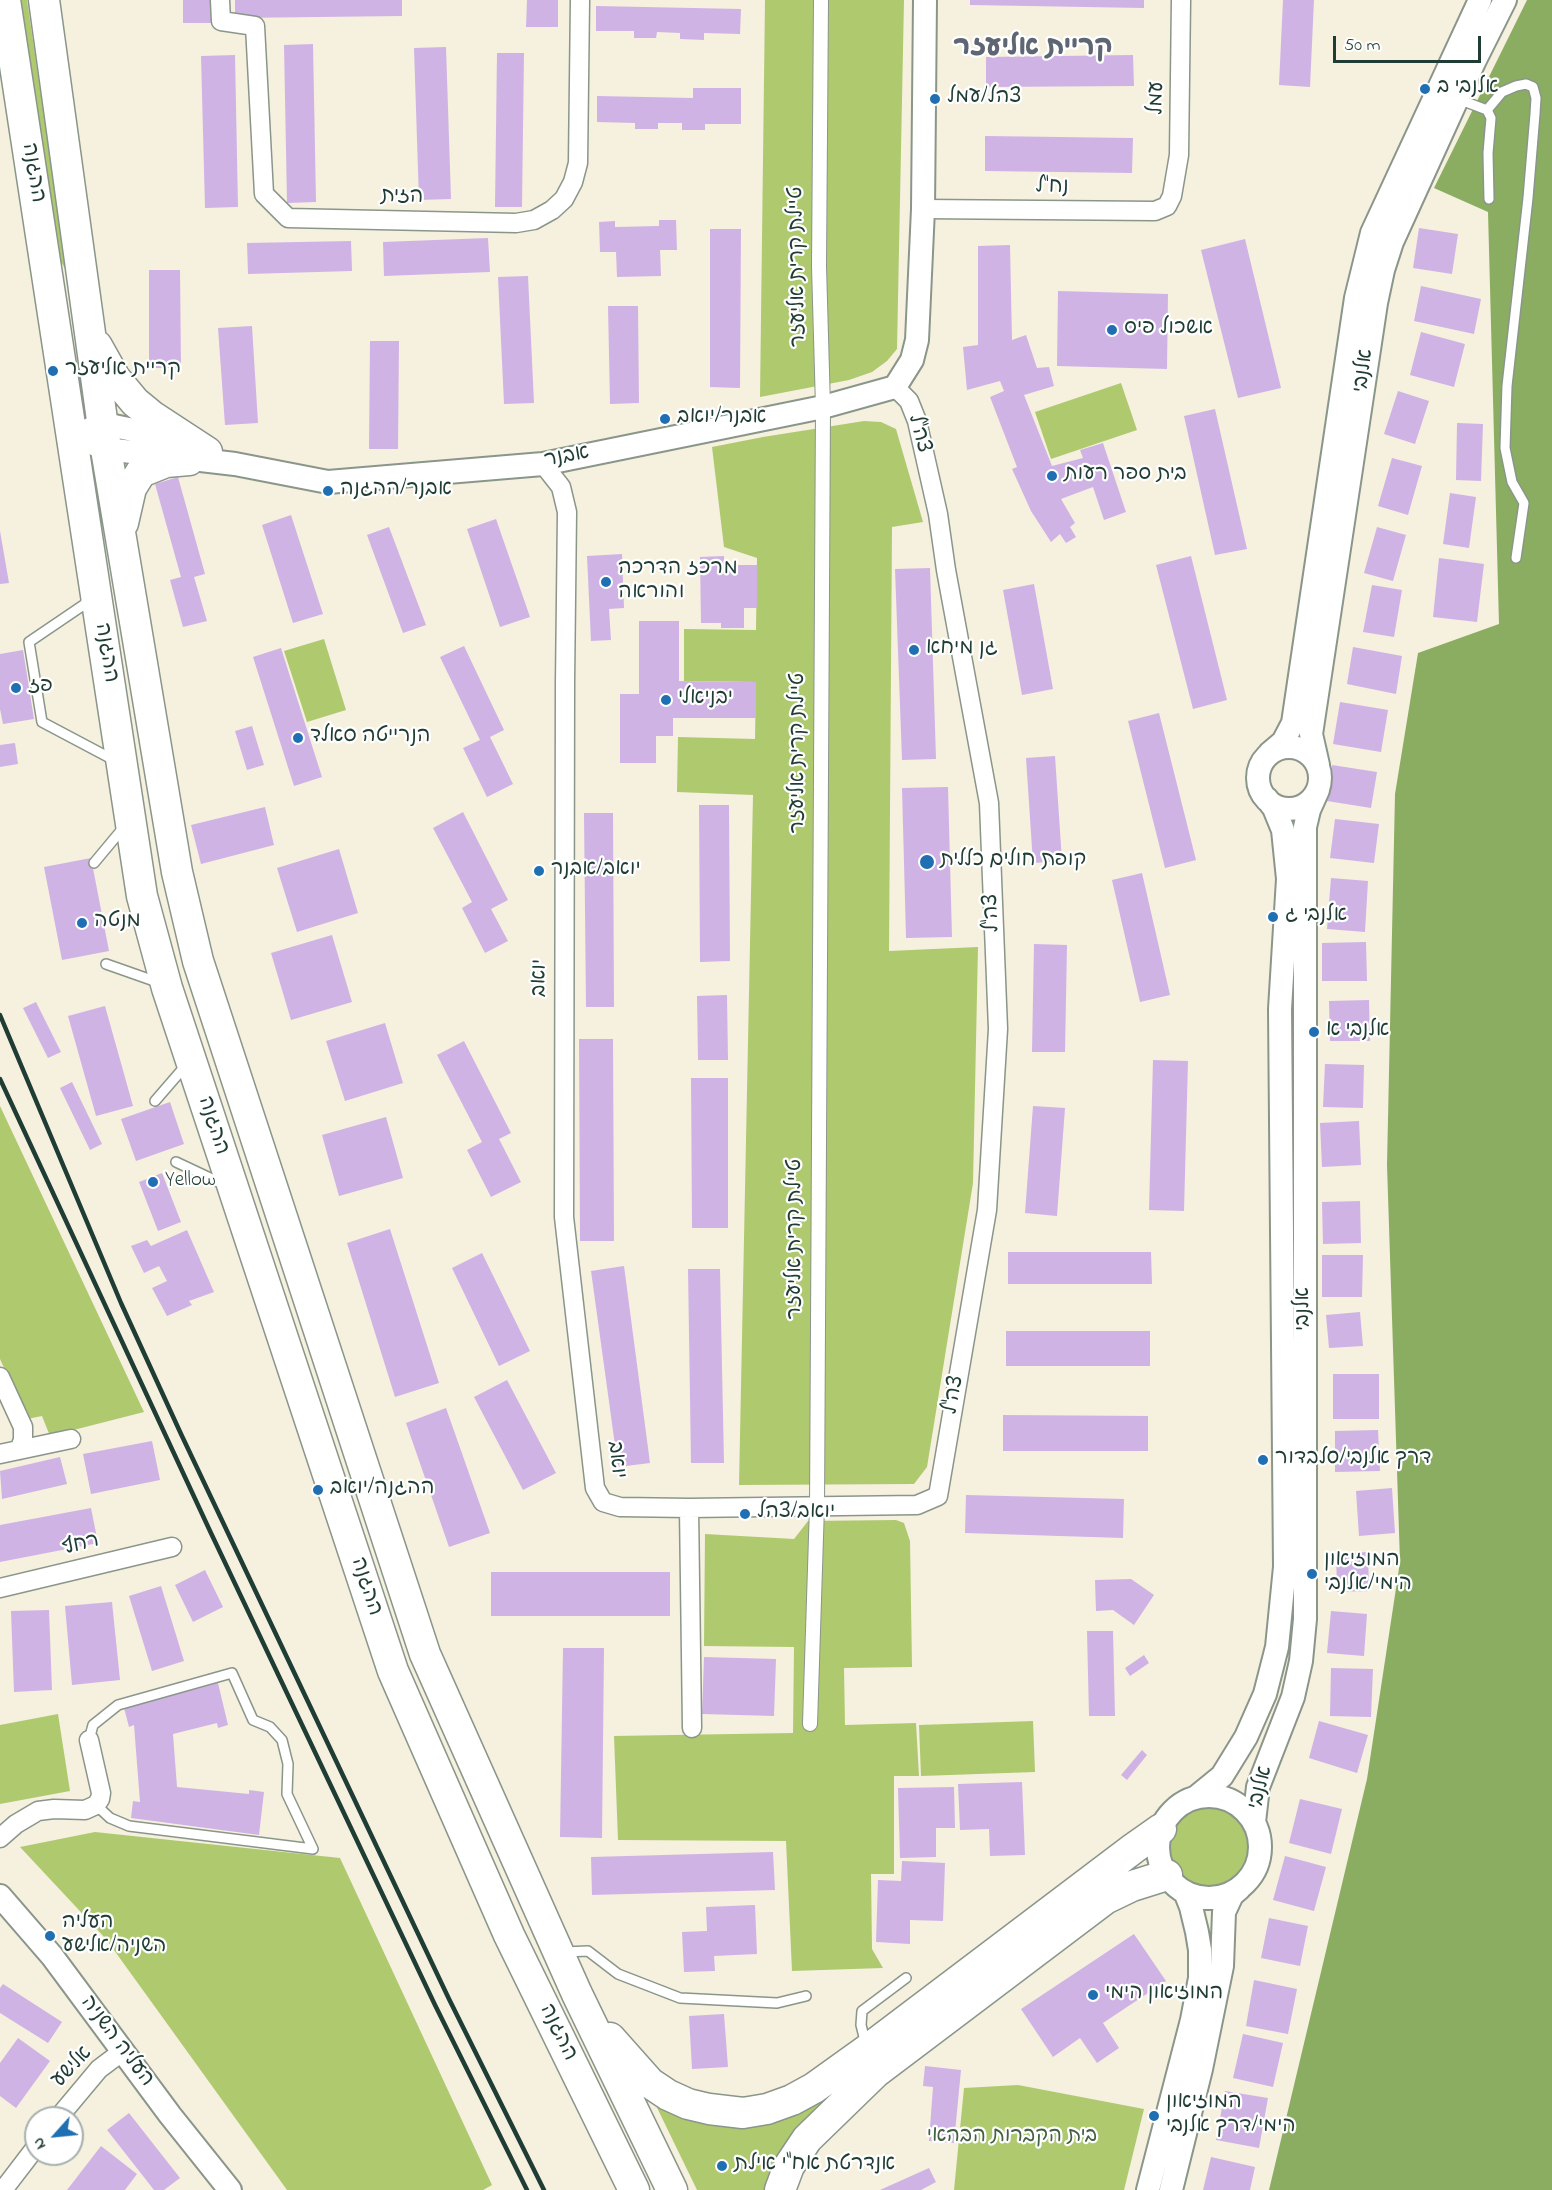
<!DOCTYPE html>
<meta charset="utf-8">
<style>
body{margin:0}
#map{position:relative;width:1552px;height:2190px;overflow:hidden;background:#f6f0df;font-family:"Indie Flower",sans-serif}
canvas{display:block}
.north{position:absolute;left:24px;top:2106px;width:60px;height:60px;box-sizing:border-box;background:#fff;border:2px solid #a5b1ae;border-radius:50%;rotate:243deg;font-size:16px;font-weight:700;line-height:24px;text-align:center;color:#1f3d34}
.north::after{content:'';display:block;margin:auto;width:21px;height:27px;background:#1f6fb2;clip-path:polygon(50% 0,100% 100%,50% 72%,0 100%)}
.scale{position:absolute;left:1333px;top:36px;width:148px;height:27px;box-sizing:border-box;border:3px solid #1f3d34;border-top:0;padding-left:8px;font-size:18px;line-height:21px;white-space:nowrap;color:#1f3d34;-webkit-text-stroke:4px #fff;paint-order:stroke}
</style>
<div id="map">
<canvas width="1552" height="2190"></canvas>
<div class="north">N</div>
<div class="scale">50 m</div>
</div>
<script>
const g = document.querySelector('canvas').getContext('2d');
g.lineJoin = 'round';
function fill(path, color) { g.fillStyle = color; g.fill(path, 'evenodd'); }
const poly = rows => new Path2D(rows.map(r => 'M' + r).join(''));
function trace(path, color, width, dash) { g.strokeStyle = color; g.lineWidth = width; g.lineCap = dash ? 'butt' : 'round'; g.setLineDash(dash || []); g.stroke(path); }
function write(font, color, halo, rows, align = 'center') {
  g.font = font + ' "Indie Flower","Playpen Sans Hebrew",sans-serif'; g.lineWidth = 4.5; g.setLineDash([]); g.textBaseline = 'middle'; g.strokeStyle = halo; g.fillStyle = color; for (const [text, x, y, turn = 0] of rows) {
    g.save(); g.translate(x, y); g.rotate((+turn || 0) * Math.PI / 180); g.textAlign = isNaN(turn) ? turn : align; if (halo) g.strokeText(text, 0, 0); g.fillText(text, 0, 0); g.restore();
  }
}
fill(poly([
 [14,0,27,0,67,272,60,260],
 [765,0,904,0,897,349,887,361,872,372,849,380,760,397],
 [1121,383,1137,430,1051,459,1035,412],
 [864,421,881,422,896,429,923,522,892,527,889,951,978,947,973,1183,927,1467,914,1484,739,1485,753,795,677,792,678,737,755,739,756,682,684,681,684,629,756,630,757,558,724,547,712,447,763,437],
 [324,639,346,710,307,722,284,651],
 [0,1106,144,1412,50,1436,42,1416,27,1419,0,1359],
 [896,1520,904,1523,910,1541,912,1667,844,1668,845,1725,916,1723,919,1776,894,1776,894,1874,871,1874,872,1949,883,1968,792,1971,786,1841,618,1840,614,1736,793,1733,794,1647,704,1646,705,1534,794,1539,808,1521],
 [58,1714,70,1791,0,1804,0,1725],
 [1033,1721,1035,1772,921,1776,919,1725],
 '1168 1848a41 41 0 1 1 82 0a41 41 0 1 1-82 0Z',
 [95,1832,340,1858,492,2185,483,2190,287,2190,106,1939,20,1847],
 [1018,2085,1144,2109,1124,2190,954,2190,964,2088],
 [647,2087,673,2107,817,2094,825,2109,770,2190,697,2190]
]), '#afc96f');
fill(poly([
 [1527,0,1552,0,1552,2190,1269,2190,1367,1779,1400,1562,1387,1165,1395,794,1418,653,1499,624,1488,212,1434,188]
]), '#8bad62');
fill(poly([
 [183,0,213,0,213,23,183,23],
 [235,0,402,0,402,16,235,18],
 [527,0,558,0,558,27,526,27],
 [970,0,1144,0,1144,8,970,5],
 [1283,0,1314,0,1310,87,1279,85],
 [596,6,741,9,740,34,704,33,704,40,680,39,680,33,657,32,656,38,634,38,634,31,596,31],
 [313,44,316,202,287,203,284,45],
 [446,47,451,199,419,200,414,48],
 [497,53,524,53,522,207,495,207],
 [235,55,238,207,205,208,201,56],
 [1133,55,1134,86,986,87,986,57],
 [693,88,741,88,741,124,705,124,705,130,682,130,682,123,658,123,658,129,635,129,635,123,597,122,597,96,693,98],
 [985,136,1133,138,1132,173,985,171],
 [659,220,676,220,677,250,660,250,661,276,617,277,616,252,600,252,599,222,615,221,615,227,659,226],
 [1419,228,1458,234,1452,274,1413,268],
 [710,229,741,229,740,388,710,387],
 [488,238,490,272,384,276,383,242],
 [1245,239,1281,388,1238,398,1201,250],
 [351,241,352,271,248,274,247,243],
 [1010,245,1012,340,1026,335,1037,368,1049,367,1054,386,1024,395,1052,466,1083,458,1080,450,1103,443,1126,512,1104,520,1093,487,1061,499,1075,523,1070,527,1076,537,1066,543,1060,534,1051,542,1031,511,1012,469,1017,467,990,397,1004,391,1000,381,967,390,963,347,978,345,978,246],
 [149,270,180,270,181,368,149,368],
 [528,276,534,403,504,404,498,277],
 [1421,286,1481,299,1474,334,1414,321],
 [1058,291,1168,294,1167,369,1057,366],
 [608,306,638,306,639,403,610,404],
 [252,326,258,423,225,425,218,328],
 [1421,332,1465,344,1454,387,1410,375],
 [370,341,399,341,398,449,369,449],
 [1398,391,1429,401,1415,444,1384,434],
 [1215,409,1247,549,1215,555,1184,416],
 [1457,423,1483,424,1481,481,1456,480],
 [1392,458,1422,466,1408,515,1378,506],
 [178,477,205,574,194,577,207,621,183,627,170,580,181,577,155,484],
 [1450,493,1476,497,1469,548,1443,544],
 [291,515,323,614,293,623,262,525],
 [496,519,530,617,500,627,467,529],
 [389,527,426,625,403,633,367,535],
 [1377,527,1406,535,1393,581,1364,573],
 [0,531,9,583,0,584],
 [622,554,624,608,609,609,611,640,591,641,587,556],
 [724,556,724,565,757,565,757,608,744,608,744,628,721,628,721,623,701,623,700,557],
 [1191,556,1227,700,1193,709,1156,565],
 [1439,558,1484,564,1477,622,1433,617],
 [930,568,936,759,902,760,895,569],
 [1034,584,1053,689,1022,695,1003,590],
 [1372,585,1402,590,1394,637,1363,632],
 [639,621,679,621,679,681,756,682,756,718,673,718,673,736,656,736,656,763,620,763,620,694,639,694],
 [464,646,504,730,490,737,513,784,487,797,463,748,480,740,440,657],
 [1353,647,1402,656,1396,694,1347,684],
 [281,648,322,777,294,786,253,657],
 [23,650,34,719,3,724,0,709,0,654],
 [1340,702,1388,710,1381,752,1333,744],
 [1159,713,1196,860,1165,868,1128,721],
 [252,726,264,765,247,770,235,731],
 [15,743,18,764,0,767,0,745],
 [1055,756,1062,861,1033,863,1026,758],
 [1332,765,1377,772,1371,808,1327,801],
 [948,787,952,937,906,938,902,788],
 [699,805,729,805,730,961,700,962],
 [265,807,274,845,201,864,191,825],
 [463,812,508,900,491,909,508,941,485,953,462,908,472,902,433,828],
 [584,813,613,813,614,1007,586,1007],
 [1335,819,1379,824,1374,863,1330,858],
 [339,849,358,913,297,932,277,868],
 [91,858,109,951,62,960,44,867],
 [1142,873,1170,995,1140,1002,1112,880],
 [1331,878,1368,881,1365,932,1327,929],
 [332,935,352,1002,291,1020,271,953],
 [1366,942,1367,981,1322,981,1322,943],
 [1034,944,1067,945,1065,1052,1032,1052],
 [727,995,728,1060,698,1060,697,996],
 [1369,1000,1370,1041,1330,1041,1329,1001],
 [36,1002,61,1052,48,1058,23,1008],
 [105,1006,133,1106,96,1116,68,1016],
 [385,1023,403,1083,345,1101,326,1041],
 [579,1039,613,1039,614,1241,580,1241],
 [464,1041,511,1133,499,1139,521,1182,491,1197,467,1150,482,1142,437,1055],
 [1153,1060,1188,1061,1184,1211,1149,1210],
 [1325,1064,1364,1065,1363,1108,1323,1107],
 [691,1078,728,1078,728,1228,692,1228],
 [72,1082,102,1144,90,1150,60,1088],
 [170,1102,184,1144,136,1161,121,1119],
 [1033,1106,1065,1108,1057,1216,1025,1213],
 [386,1117,403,1178,339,1196,322,1135],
 [1359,1121,1361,1165,1322,1167,1320,1123],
 [162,1173,181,1222,158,1231,139,1182],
 [1360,1201,1361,1243,1323,1244,1322,1202],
 [390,1229,439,1383,395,1397,347,1243],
 [187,1230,214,1292,189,1301,192,1305,167,1316,152,1288,167,1281,159,1266,144,1273,131,1246,147,1240,151,1246],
 [1008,1252,1151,1252,1152,1284,1008,1284],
 [482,1253,530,1351,499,1366,452,1268],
 [1322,1255,1363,1255,1362,1297,1322,1297],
 [624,1266,650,1463,618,1467,591,1271],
 [688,1269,720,1269,724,1463,691,1463],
 [1360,1312,1363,1346,1329,1348,1326,1315],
 [1006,1331,1150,1331,1150,1366,1006,1366],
 [1333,1374,1379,1374,1379,1419,1333,1419],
 [507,1380,556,1473,523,1490,474,1397],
 [446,1408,490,1533,449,1547,406,1423],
 [1003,1415,1148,1416,1148,1451,1003,1451],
 [1378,1430,1380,1471,1335,1472,1335,1431],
 [152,1441,160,1480,91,1494,83,1454],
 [60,1457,67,1484,2,1499,0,1471],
 [1392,1488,1395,1533,1359,1536,1356,1491],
 [966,1495,1124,1499,1123,1538,965,1533],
 [91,1508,98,1543,0,1562,0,1525],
 [1368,1552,1369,1591,1337,1592,1336,1553],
 [205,1570,223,1607,193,1622,175,1585],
 [491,1572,670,1572,670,1616,491,1616],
 [1131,1579,1154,1595,1134,1625,1113,1610,1096,1611,1095,1580],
 [161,1586,184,1661,152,1671,129,1596],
 [112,1602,120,1680,72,1685,65,1606],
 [49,1610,52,1690,14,1692,11,1611],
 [1331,1611,1367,1614,1364,1656,1327,1653],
 [1087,1631,1113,1631,1115,1716,1089,1716],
 [563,1648,604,1648,602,1838,560,1837],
 [1144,1655,1149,1663,1130,1676,1125,1668],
 [704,1657,776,1659,774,1716,702,1714],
 [1331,1668,1373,1669,1371,1717,1330,1716],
 [218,1683,228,1725,218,1728,217,1723,173,1734,177,1787,249,1794,249,1790,264,1792,259,1835,131,1818,133,1801,140,1802,134,1725,129,1727,124,1708],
 [1319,1721,1368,1735,1357,1773,1309,1758],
 [1142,1750,1147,1755,1127,1780,1121,1775],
 [1022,1782,1025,1855,990,1856,989,1829,960,1830,958,1784],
 [954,1787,955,1828,936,1828,936,1857,900,1858,898,1788],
 [1300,1799,1342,1809,1331,1854,1289,1843],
 [773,1852,775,1890,592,1895,591,1857],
 [1285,1856,1326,1867,1314,1911,1273,1900],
 [902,1861,945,1863,943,1921,910,1920,910,1944,876,1942,878,1880,901,1881],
 [755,1905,757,1954,714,1956,715,1971,684,1972,682,1932,707,1931,706,1907],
 [1269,1918,1308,1926,1300,1966,1261,1958],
 [1134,1934,1166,1981,1103,2023,1119,2048,1097,2063,1080,2038,1053,2057,1021,2009],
 [1254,1980,1297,1989,1288,2034,1246,2026],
 [3,1984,62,2022,48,2043,0,2013,0,1988],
 [724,2014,728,2067,692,2069,689,2016],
 [1243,2034,1283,2043,1273,2087,1233,2078],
 [18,2038,50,2061,16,2108,0,2096,0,2063],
 [925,2066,961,2070,954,2143,929,2141,933,2087,923,2086],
 [1225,2091,1268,2098,1259,2148,1216,2140],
 [129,2113,180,2178,164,2190,154,2190,107,2130],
 [101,2146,137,2174,125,2190,67,2190],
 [1211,2157,1255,2167,1250,2190,1203,2190],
 [929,2168,936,2182,921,2190,880,2190]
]), '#cfb3e5');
const service = poly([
 [1458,99,1487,110,1491,118,1488,153,1489,199],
 [1487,110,1502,92,1516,86,1526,84,1533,87,1536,98,1535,114,1528,198,1507,386,1505,448,1512,482,1524,503,1516,558],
 [88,596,85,604,29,642,42,722,110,758,115,764],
 [94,863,124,827],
 [106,964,160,983],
 [155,1101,187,1064],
 [176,1162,225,1185],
 [89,1740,93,1725,118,1705,232,1673,253,1720,270,1727,282,1740,288,1764,287,1794,313,1849,129,1826,110,1818,96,1805],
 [564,1952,588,1951,618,1974,680,1998,777,2003,806,1996],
 [866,2045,861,2025,862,2011,906,1978]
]);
const pedestrian = poly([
 [810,1724,817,1506,823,407,819,266,821,0]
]);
const minor = poly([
 [220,0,221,21,255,26,264,194,288,218,516,223,534,220,552,210,564,199,573,182,578,163,580,0],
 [923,209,1155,211,1167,206,1172,196,1179,155,1181,0],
 [543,464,561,487,567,512,565,683,564,1217,595,1488,603,1502,620,1507,689,1508,917,1505,938,1496,987,1210,998,1029,989,803,946,570,938,514,917,421,909,401,895,387],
 [0,1377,23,1427,23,1440,19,1450],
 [0,1454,71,1439],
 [689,1508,692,1728],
 [0,1588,172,1547],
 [0,1838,16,1824,38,1811,54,1809,85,1810,96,1805,100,1799,101,1793,89,1740],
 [58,2118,99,2069,123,2051],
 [3,2190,36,2147]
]);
const tertiary = poly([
 [90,429,102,425,114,426,138,431,183,445],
 [72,435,106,449,235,464,328,482,543,464,823,407,895,387,912,360,917,340,923,209,925,0],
 '1258 778a31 31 0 1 1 62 0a31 31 0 1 1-62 0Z',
 [1270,753,1283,742,1293,723,1356,298,1372,233,1480,0],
 [1318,765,1311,734,1376,303,1383,270,1392,242,1408,207,1474,62,1505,0],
 '1158 1847a51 51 0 1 1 102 0a51 51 0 1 1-102 0Z',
 [1195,1798,1222,1776,1246,1737,1265,1694,1277,1647,1285,1567,1280,1009,1288,879,1283,830,1274,808,1267,799],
 [1254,1822,1258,1787,1293,1697,1301,1661,1305,1619,1305,827,1309,810,1318,790],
 [0,1896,52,1956,170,2115,230,2190],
 [1148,2190,1192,2020,1200,1978,1200,1950,1197,1932,1191,1907,1185,1892],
 [1171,2190,1201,2069,1222,1966,1224,1912,1232,1895,1239,1889]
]);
const trunk = poly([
 [5,0,142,896,167,988,393,1671,509,1935,634,2190],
 [44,0,106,449,177,872,198,961,425,1654,577,1994,672,2190],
 [97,346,115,378,135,402,152,416,207,452],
 [123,523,131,488,141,472,166,462,189,460],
 [610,2038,650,2083,668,2095,688,2104,709,2109,743,2113,767,2109,792,2100,814,2088,867,2050,1134,1848,1161,1829],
 [780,2190,789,2166,807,2139,876,2072,1105,1899,1132,1886,1167,1875]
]);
trace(service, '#8a968a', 12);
trace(pedestrian, '#8a968a', 16);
trace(minor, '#8a968a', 21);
trace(tertiary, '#8a968a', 26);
trace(trunk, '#8a968a', 33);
trace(service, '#fff', 9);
trace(pedestrian, '#fff', 14);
trace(minor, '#fff', 18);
trace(tertiary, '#fff', 22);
trace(trunk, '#fff', 30);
trace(poly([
 [0,1015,121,1303,181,1434,449,1999,544,2190],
 [0,1079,210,1531,435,2005,527,2190]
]), '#1f3d34', 4.5);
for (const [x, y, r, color] of [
 [1425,89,6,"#1f6fb2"],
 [935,99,6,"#1f6fb2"],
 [1112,330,6,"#1f6fb2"],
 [53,371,6,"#1f6fb2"],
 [665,419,6,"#1f6fb2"],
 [1052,476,6,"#1f6fb2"],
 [328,491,6,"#1f6fb2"],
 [606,582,6,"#1f6fb2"],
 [914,650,6,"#1f6fb2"],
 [16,688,6,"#1f6fb2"],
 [666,700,6,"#1f6fb2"],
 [298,738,6,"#1f6fb2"],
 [927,862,8,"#1f6fb2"],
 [539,871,6,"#1f6fb2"],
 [1273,917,6,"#1f6fb2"],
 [82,923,6,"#1f6fb2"],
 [1314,1032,6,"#1f6fb2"],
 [153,1182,6,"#1f6fb2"],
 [1263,1460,6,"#1f6fb2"],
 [318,1490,6,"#1f6fb2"],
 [745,1514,6,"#1f6fb2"],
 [1312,1574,6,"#1f6fb2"],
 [50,1936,6,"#1f6fb2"],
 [1093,1995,6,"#1f6fb2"],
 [1154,2116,6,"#1f6fb2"],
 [722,2166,6,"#1f6fb2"]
]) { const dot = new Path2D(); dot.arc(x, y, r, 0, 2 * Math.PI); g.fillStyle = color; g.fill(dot); trace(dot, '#fff', 2); }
write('21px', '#1f3d34', '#fff', [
 ["אלנבי ב",1437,89],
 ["צהל/עמל",947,99],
 ["אשכול פיס",1124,330],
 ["קריית אליעזר",65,371],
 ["אבנר/יואב",677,419],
 ["בית ספר רעות",1064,476],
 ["אבנר/ההגנה",340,491],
 ["מרכז הדרכה",618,570],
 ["והוראה",618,594],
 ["גן מיחא",926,650],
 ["פז",28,688],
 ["יבניאלי",678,700],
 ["הנרייטה סאלד",310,738],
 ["קופת חולים כללית",940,862],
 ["יואב/אבנר",551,871],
 ["אלנבי ג",1285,917],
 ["מנטה",94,923],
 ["אלנבי א",1326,1032],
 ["Yellow",165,1182],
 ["דרך אלנבי/סלבדור",1275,1460],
 ["ההגנה/יואב",330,1490],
 ["יואב/צהל",757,1514],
 ["המוזיאון",1324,1562],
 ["הימי/אלנבי",1324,1586],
 ["העליה",62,1924],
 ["השניה/אלישע",62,1948],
 ["המוזיאון הימי",1105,1995],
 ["המוזיאון",1166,2104],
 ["הימי/דרך אלנבי",1166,2128],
 ["אנדרטת אח\"י אילת",734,2166]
], 'left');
write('21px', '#1f3d34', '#fff', [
 ["עמל",1158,98,-89],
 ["ההגנה",32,173,81],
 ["נח\"ל",1052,188,1],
 ["הזית",402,198,1],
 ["טיילת קרית אליעזר",799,267,-91],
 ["אלנבי",1365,371,-82],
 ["צה\"ל",918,434,75],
 ["אבנר",567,458,-11],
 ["ההגנה",105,653,81],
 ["טיילת קרית אליעזר",800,753,-90],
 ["צה\"ל",993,913,-92],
 ["יואב",541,978,-89],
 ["ההגנה",212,1126,72],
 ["טיילת קרית אליעזר",797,1239,-90],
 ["אלנבי",1305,1309,-90],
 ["צה\"ל",955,1395,-80],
 ["יואב",615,1460,83],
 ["רחף",81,1546,-14],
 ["ההגנה",365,1587,72],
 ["אלנבי",1262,1788,-76],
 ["ההגנה",557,2033,64],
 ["העליה השניה",116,2042,53],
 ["אלישע",73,2068,-46]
]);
write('21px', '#436043', '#fff', [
 ["בית הקברות הבהאי",1012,2138]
]);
write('bold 27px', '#5d6672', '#fff', [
 ["קריית אליעזר",1033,50]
]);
</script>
